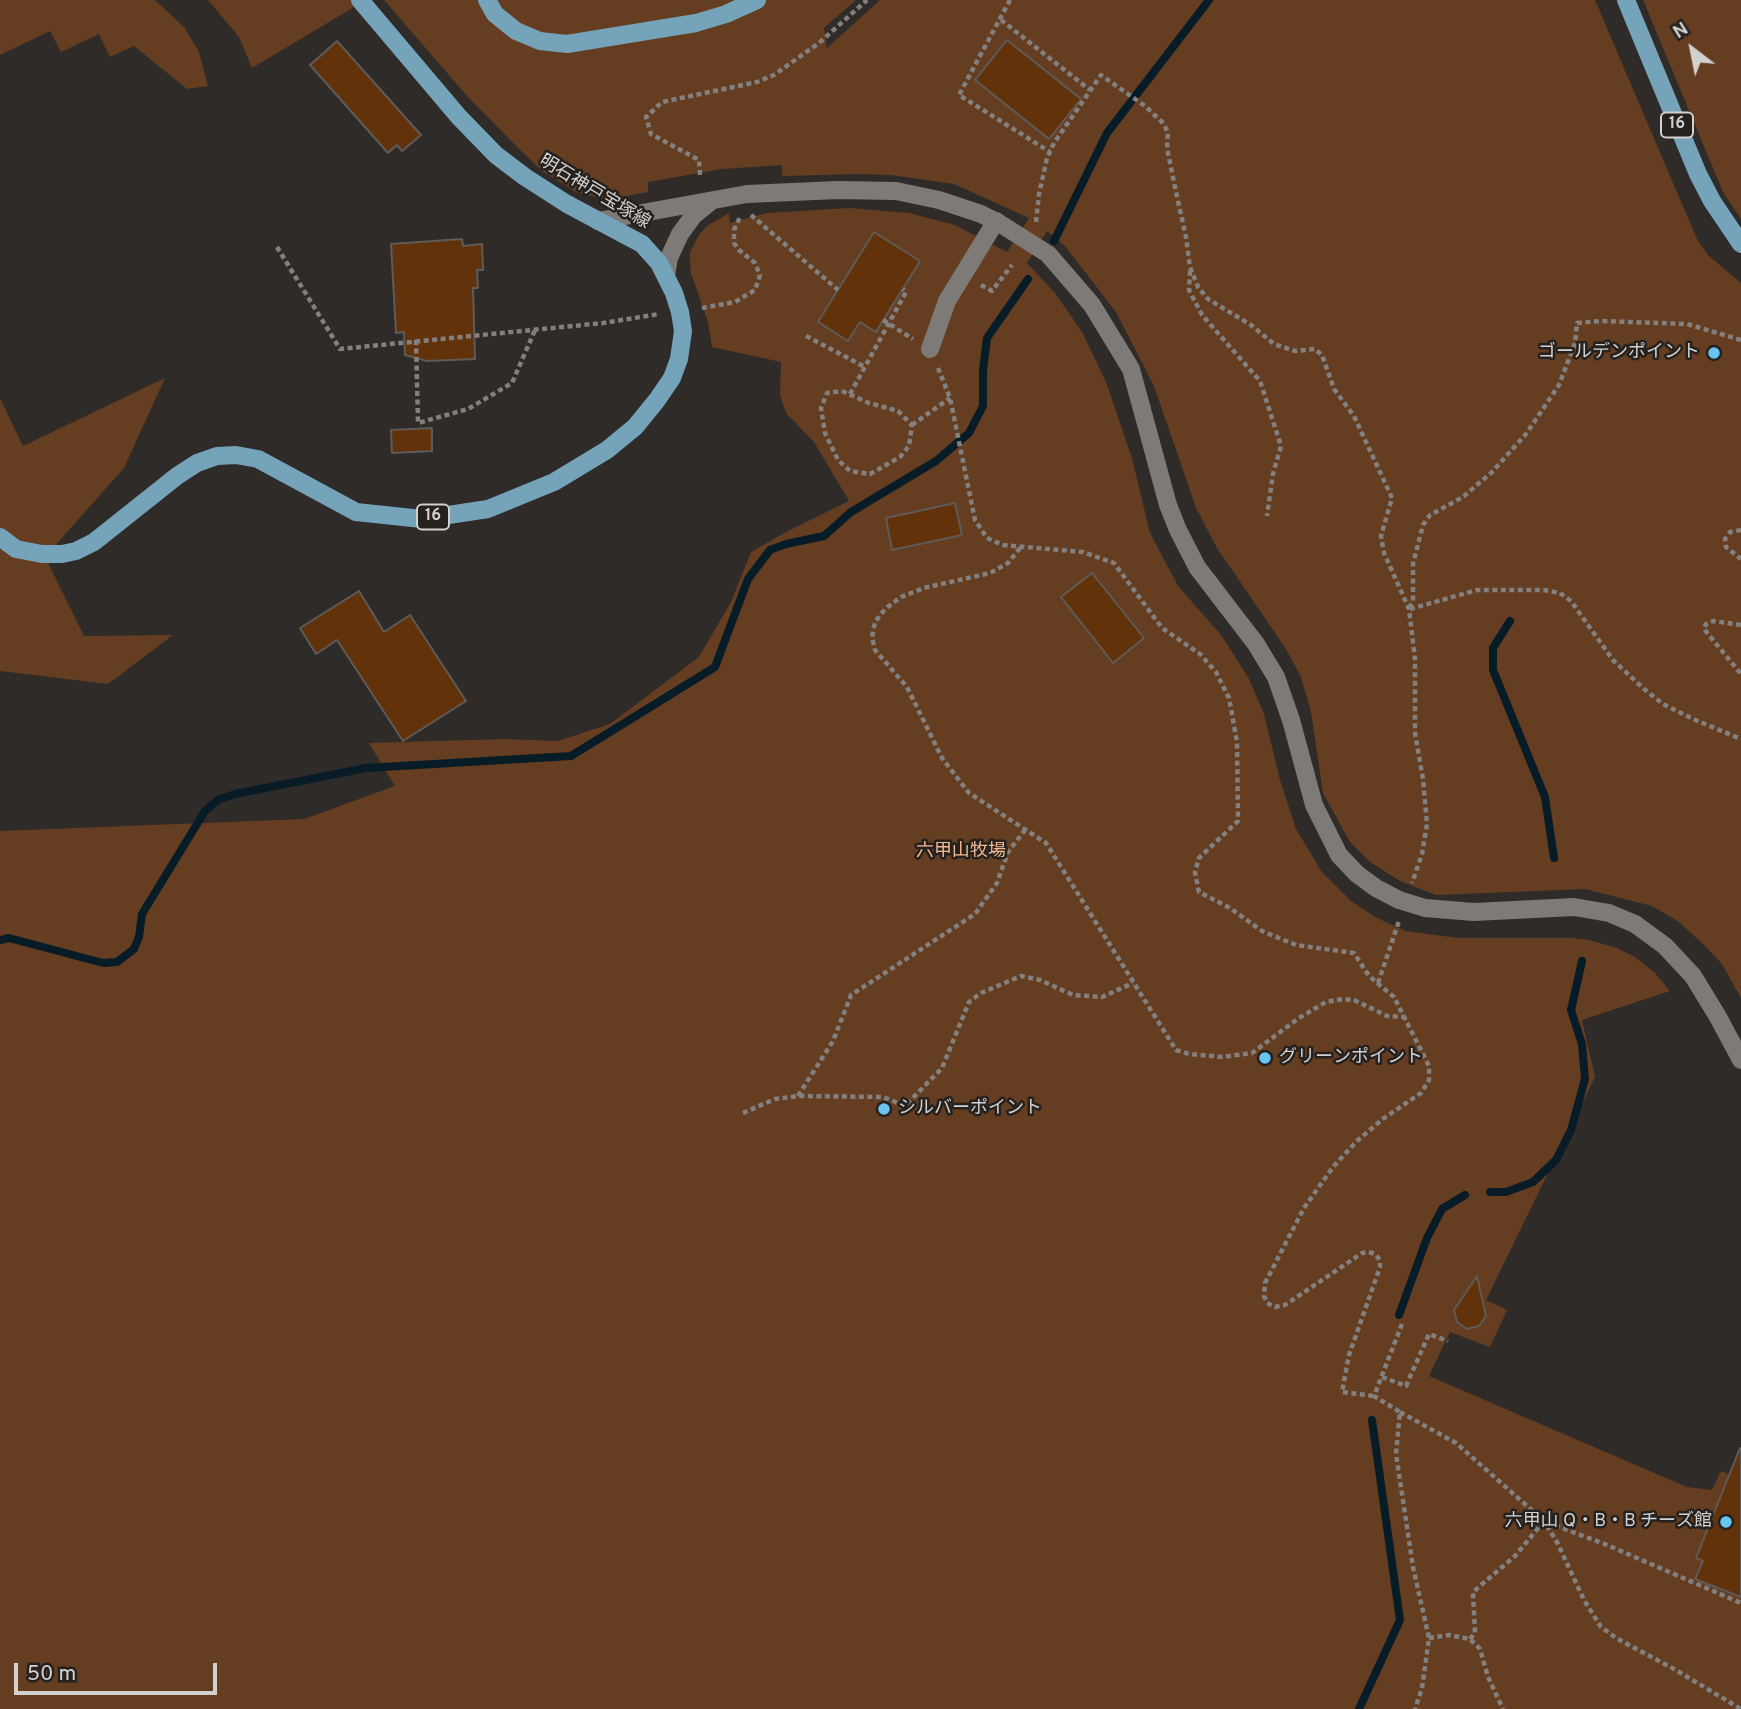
<!DOCTYPE html>
<meta charset="utf-8">
<style>
body{margin:0}
#map{position:relative;width:1741px;height:1709px;overflow:hidden;background:#2e2b29;font-family:Overpass,sans-serif}
canvas{display:block}
.north{position:absolute;left:1657px;top:14px;width:70px;height:70px;-webkit-text-stroke:5px #24211f;paint-order:stroke;rotate:328deg;font-size:19px;font-weight:700;line-height:28px;text-align:center;color:#d3d1d0}
.north::after{content:'';display:block;margin:auto;width:24px;height:32px;background:#d3d1d0;clip-path:polygon(50% 0,100% 100%,50% 72%,0 100%)}
.scale{position:absolute;left:14px;top:1663px;width:203px;height:32px;box-sizing:border-box;border:4px solid #d3d1d0;border-top:0;padding-left:9px;font-size:21px;line-height:24px;white-space:nowrap;color:#d3d1d0;-webkit-text-stroke:5px #24211f;paint-order:stroke}
</style>
<div id="map">
<canvas width="1741" height="1709"></canvas>
<div class="north">N</div>
<div class="scale">50 m</div>
</div>
<script>
const g = document.querySelector('canvas').getContext('2d');
g.lineJoin = 'round';
function fill(path, color) { g.fillStyle = color; g.fill(path, 'evenodd'); }
const poly = rows => new Path2D(rows.map(r => 'M' + r).join(''));
function trace(path, color, width, dash) { g.strokeStyle = color; g.lineWidth = width; g.lineCap = dash ? 'butt' : 'round'; g.setLineDash(dash || []); g.stroke(path); }
function write(font, color, halo, rows, align = 'center') {
  g.font = font + ' Overpass,"Noto Sans JP",sans-serif'; g.lineWidth = 5; g.setLineDash([]); g.textBaseline = 'middle'; g.strokeStyle = halo; g.fillStyle = color; for (const [text, x, y, turn = 0] of rows) {
    g.save(); g.translate(x, y); g.rotate((+turn || 0) * Math.PI / 180); g.textAlign = isNaN(turn) ? turn : align; if (halo) g.strokeText(text, 0, 0); g.fillText(text, 0, 0); g.restore();
  }
}
fill(poly([
 [0,0,155,0,184,27,199,52,208,86,187,89,134,46,110,57,99,34,61,52,50,31,0,55],
 [208,0,366,0,252,68,239,37],
 [384,0,856,0,824,28,827,48,880,0,1595,0,1697,239,1708,255,1741,283,1741,998,1722,964,1704,945,1679,922,1652,906,1585,889,1436,895,1400,881,1370,862,1350,842,1323,793,1311,712,1301,677,1286,649,1217,548,1196,508,1154,386,1116,312,1064,245,1047,231,1027,263,1055,293,1082,332,1106,382,1132,458,1150,533,1178,586,1222,636,1249,679,1264,714,1280,780,1296,829,1322,872,1351,901,1375,917,1405,931,1458,938,1571,938,1589,940,1617,948,1635,957,1655,973,1670,991,1582,1020,1595,1077,1486,1300,1507,1310,1490,1347,1450,1332,1429,1376,1687,1487,1712,1490,1721,1471,1741,1479,1741,1709,0,1709,0,831,304,819,395,786,369,743,505,739,558,741,610,724,699,657,731,602,751,552,786,532,849,501,814,442,786,413,780,395,781,362,712,347,708,322,691,273,690,262,690,252,699,235,707,226,729,213,730,223,767,213,850,208,909,213,955,225,1007,252,1029,218,954,184,891,175,860,174,782,176,782,165,722,169,648,182,648,192,607,200,576,192,542,171,518,148,468,97],
 [1643,0,1741,0,1741,219,1723,192],
 [165,378,124,468,45,557,84,636,173,635,108,684,0,671,0,398,23,446]
]), '#653d21');
trace(poly([
 [1054,241,1107,133,1209,0],
 [1510,621,1493,648,1493,670,1545,797,1554,858],
 [0,940,9,938,103,963,117,962,134,949,139,937,142,914,205,811,218,800,235,794,366,768,571,756,715,667,748,579,770,550,786,544,824,536,851,512,936,461,969,433,983,406,983,370,987,338,1028,279],
 [1490,1192,1506,1192,1533,1182,1556,1160,1571,1130,1585,1079,1582,1044,1571,1010,1582,961],
 [1399,1315,1427,1238,1442,1209,1465,1195],
 [1359,1709,1400,1620,1372,1420]
]), '#071c27', 8);
const building = poly([
 [1007,40,1081,99,1049,139,975,80,1007,40],
 [337,41,421,135,402,151,397,145,388,153,310,65,337,41],
 [874,232,920,261,876,332,860,322,848,341,818,322,874,232],
 [462,239,463,246,482,244,483,270,477,270,478,288,473,288,475,359,427,361,405,355,404,332,396,333,391,244,462,239],
 [432,428,432,451,392,453,391,430,432,428],
 [955,503,962,535,892,550,886,518,955,503],
 [1092,573,1144,638,1113,663,1061,597,1092,573],
 [359,591,384,632,410,615,466,701,403,741,337,640,316,654,300,628,359,591],
 [1477,1276,1486,1316,1479,1326,1467,1329,1457,1322,1454,1310,1477,1276],
 [1740,1448,1741,1448,1741,1597,1695,1579,1703,1561,1696,1558,1740,1448]
]);
fill(building, '#62320b');
trace(building, '#5f5b58', 2);
trace(poly([
 [1010,0,959,95,1050,152],
 [1001,20,1090,90],
 [700,175,699,160,651,134,646,117,662,102,757,82,774,75,819,43,867,0],
 [751,215,838,290],
 [1036,222,1039,194,1047,158,1054,143,1101,75,1145,106,1162,122,1168,132,1167,148,1176,192,1186,237,1190,267,1198,287,1208,299,1251,325,1274,344,1295,351,1315,349,1322,355,1334,389,1354,416,1392,498,1381,536,1384,553,1409,609,1415,659,1415,733,1423,779,1427,824,1422,854,1412,883],
 [277,247,340,349,603,323,659,314],
 [1190,271,1189,290,1202,315,1260,381,1281,446,1273,474,1267,516],
 [981,285,992,291,1012,265],
 [702,308,735,302,755,290,760,275,755,263,739,250,734,243,734,230,740,217],
 [883,320,913,339],
 [806,336,865,367],
 [416,340,418,423,468,409,512,383,535,330],
 [938,368,950,398,975,520,987,538,1003,545,1083,552,1114,563,1162,628,1200,654,1216,672,1229,698,1237,742,1238,821,1199,858,1195,872,1199,892,1230,908,1262,931,1296,945,1354,953,1369,976,1394,997,1429,1066,1429,1080,1421,1093,1384,1118,1357,1141,1333,1167,1304,1208,1265,1283,1264,1296,1267,1303,1275,1307,1285,1305,1362,1253,1369,1252,1375,1254,1380,1260,1380,1267,1349,1355,1342,1392,1374,1396],
 [842,391,869,403,898,411,912,425,909,446,900,457,870,474,850,471,838,460,825,433,821,408,827,393,842,391],
 [850,394,906,292,903,289],
 [912,425,950,398],
 [1741,530,1730,532,1725,539,1726,547,1741,559],
 [1020,548,1008,563,990,573,924,588,901,597,885,609,875,622,872,637,875,650,907,687,942,758,969,793,1046,843,1176,1050,1189,1054,1222,1057,1252,1053,1299,1018,1326,1002,1342,999,1354,1000,1387,1016,1404,1017],
 [1409,608,1413,601,1413,564,1423,525,1430,515,1463,497,1492,472,1526,434,1559,385,1575,343,1577,323,1601,321,1687,324,1741,340],
 [1410,609,1477,590,1544,590,1560,593,1571,601,1613,660,1644,689,1663,704,1693,719,1741,739],
 [1741,625,1713,621,1706,624,1704,629,1741,674],
 [1378,983,1399,921],
 [798,1096,833,1041,851,995,975,914,997,883,1008,852,1025,830],
 [743,1113,775,1099,798,1096,883,1097,905,1106,942,1068,969,1002,981,993,1021,976,1040,980,1073,995,1102,997,1133,983],
 [1402,1324,1374,1396,1400,1412,1396,1454,1413,1567,1429,1638,1422,1688,1415,1709],
 [1382,1377,1406,1386,1429,1334,1448,1341],
 [1400,1412,1456,1443,1544,1521,1557,1542,1584,1600,1601,1627,1616,1638,1674,1669,1741,1709],
 [1429,1638,1449,1635,1470,1639,1480,1649,1488,1677,1503,1709],
 [1470,1639,1475,1633,1473,1592,1515,1556,1544,1521,1607,1545,1741,1603]
]), '#83807f', 4.5, [5, 3.5]);
trace(poly([
 [598,221,747,194,838,190,896,191,939,200,981,214,999,223,1048,254,1092,305,1131,369,1168,505,1178,530,1197,567,1256,644,1276,677,1291,720,1314,805,1339,855,1357,874,1376,888,1399,900,1425,908,1474,912,1574,907,1609,913,1635,924,1665,946,1693,976,1718,1017,1741,1060],
 [666,276,669,258,680,234,694,215,710,202],
 [930,349,947,301,996,221]
]), '#7e7a77', 18);
trace(poly([
 [487,0,495,14,516,31,540,41,567,44,696,23,726,14,757,0],
 [1626,0,1698,174,1712,201,1741,244],
 [0,537,16,549,42,554,62,554,76,551,94,542,177,476,197,463,217,456,236,455,258,459,356,512,422,519,488,509,554,482,607,450,635,427,657,400,672,378,679,359,683,331,680,312,674,293,659,263,642,244,567,204,525,177,496,155,459,117,360,0]
]), '#75a3ba', 18);
for (const [x, y, r, color] of [
 [1714,353,7,"#69c4f1"],
 [1265,1058,7,"#69c4f1"],
 [884,1109,7,"#69c4f1"],
 [1726,1522,7,"#69c4f1"]
]) { const dot = new Path2D(); dot.arc(x, y, r, 0, 2 * Math.PI); g.fillStyle = color; g.fill(dot); trace(dot, '#24211f', 2.5); }
for (const [x, y, w] of [
 [1677,125,32],
 [433,517,32]
]) { const box = new Path2D(); box.roundRect(x - w / 2, y - 12.5, w, 25, 5); g.fillStyle = '#24211f'; g.fill(box); trace(box, '#d3d1d0', 2); }
write('bold 16px', '#d3d1d0', null, [
 ["16",1677,125],
 ["16",433,517]
]);
write('18px', '#d3d1d0', '#24211f', [
 ["明石神戸宝塚線",594,193,31]
]);
write('18px', '#d3d1d0', '#24211f', [
 ["ゴールデンポイント",1700,353],
 ["グリーンポイント",1279,1058,"left"],
 ["シルバーポイント",898,1109,"left"],
 ["六甲山 Q・B・B チーズ館",1712,1522]
], 'right');
write('18px', '#f7b78e', '#24211f', [
 ["六甲山牧場",961,852]
]);
</script>
